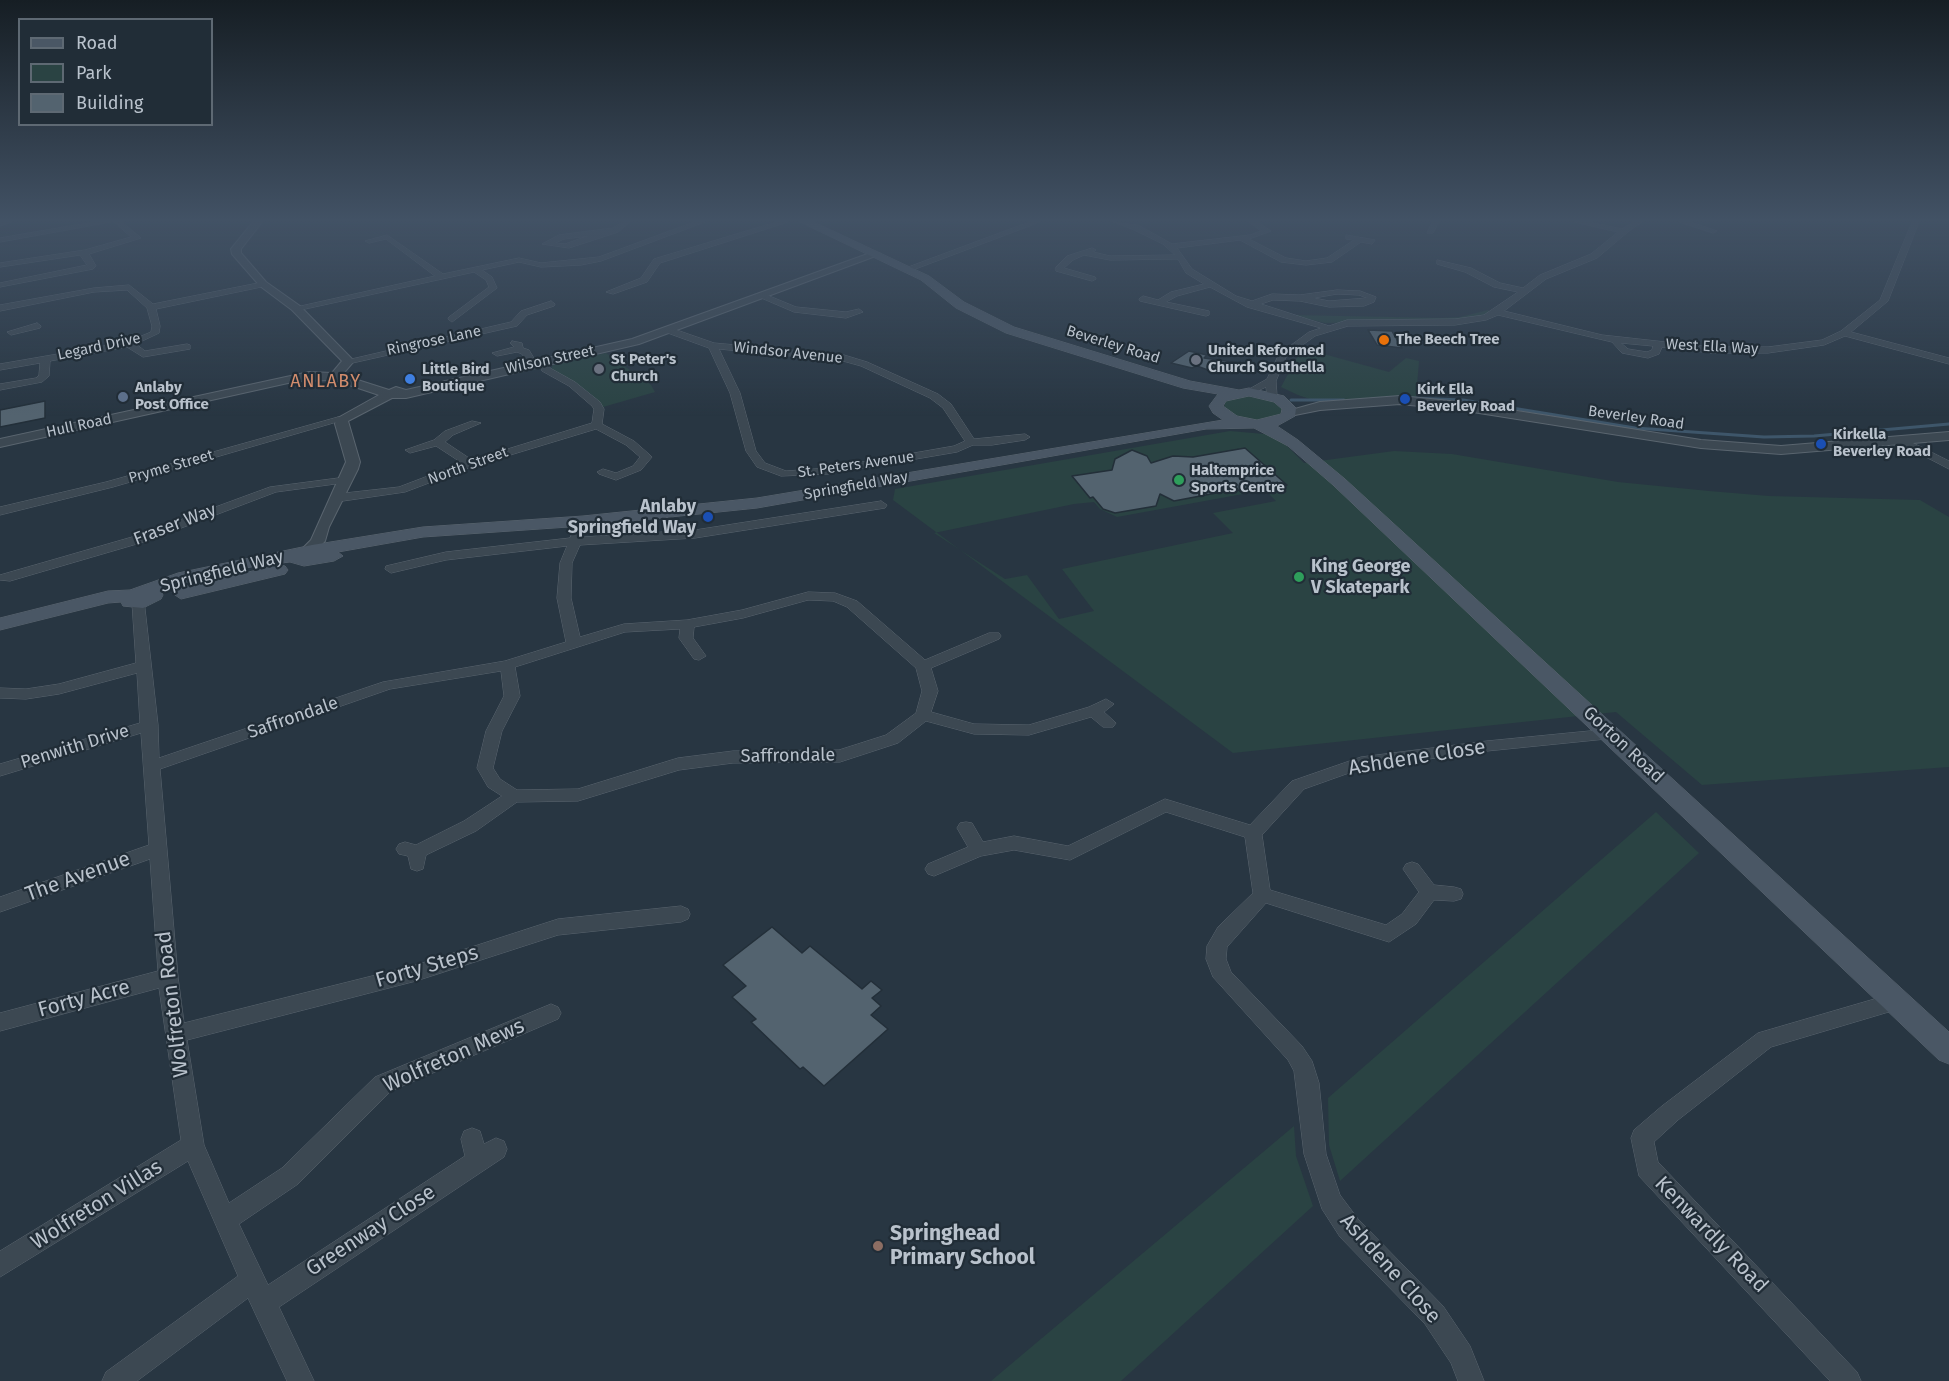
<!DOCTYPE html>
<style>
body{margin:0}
#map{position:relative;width:1949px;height:1381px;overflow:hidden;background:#283642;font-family:"Fira Sans",sans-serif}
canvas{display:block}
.legend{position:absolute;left:18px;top:18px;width:195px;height:108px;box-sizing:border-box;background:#212d37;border:2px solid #5e6973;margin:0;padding:8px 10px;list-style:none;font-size:18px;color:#b9c2cc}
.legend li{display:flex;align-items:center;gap:12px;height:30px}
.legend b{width:30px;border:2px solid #5e6973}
</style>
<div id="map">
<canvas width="1949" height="1381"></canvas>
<ul class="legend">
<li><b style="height:8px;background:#4a5765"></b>Road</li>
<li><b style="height:16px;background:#2a4343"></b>Park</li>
<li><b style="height:16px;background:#53636f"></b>Building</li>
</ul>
</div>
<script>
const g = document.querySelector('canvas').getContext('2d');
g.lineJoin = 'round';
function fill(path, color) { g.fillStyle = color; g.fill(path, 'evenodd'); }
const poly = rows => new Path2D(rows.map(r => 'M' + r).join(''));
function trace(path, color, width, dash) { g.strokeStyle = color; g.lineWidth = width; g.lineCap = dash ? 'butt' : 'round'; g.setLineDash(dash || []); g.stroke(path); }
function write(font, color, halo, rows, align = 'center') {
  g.font = font + ' "Fira Sans",sans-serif'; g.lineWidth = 4.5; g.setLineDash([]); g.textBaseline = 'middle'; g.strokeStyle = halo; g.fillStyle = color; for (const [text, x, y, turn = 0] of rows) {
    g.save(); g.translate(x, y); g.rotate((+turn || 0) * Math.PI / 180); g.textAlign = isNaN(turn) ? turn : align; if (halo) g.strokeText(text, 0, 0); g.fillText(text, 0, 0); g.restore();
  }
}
fill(poly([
 [1488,310,1492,313,1463,320,1325,323,1292,315,1442,318,1460,317],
 [1302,348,1389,372,1406,358,1419,361,1416,398,1322,403,1298,395,1281,387],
 [606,353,651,385,655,392,603,407,591,394,551,369,553,365],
 [1246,396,1273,401,1282,409,1282,413,1264,421,1244,420,1224,409,1225,401],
 [1230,431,1276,435,1304,463,1394,451,1452,454,1618,482,1709,491,1769,496,1920,500,1949,517,1949,767,1702,785,1616,712,1233,753,893,500,895,489],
 [1265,490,1276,501,1213,513,1233,533,1062,569,1094,611,1059,619,1027,575,1005,579,934,533,1074,504,1094,502,1100,509,1117,517],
 [1656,812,1699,853,1340,1181,1329,1145,1328,1098],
 [1294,1126,1296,1156,1313,1206,1121,1381,991,1381]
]), '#2a4343');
trace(poly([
 [1409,398,1463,400,1635,428,1764,437,1814,436,1949,424],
 [1291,400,1344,400]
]), '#3e566a', 3);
const building = poly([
 [1368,330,1392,331,1402,348,1377,345,1368,330],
 [1189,351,1207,355,1204,358,1240,363,1213,372,1197,366,1192,368,1171,363,1189,351],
 [45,401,45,418,0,427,0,410,45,401],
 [1245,448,1287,485,1242,493,1237,489,1174,501,1160,494,1156,506,1115,513,1103,509,1093,497,1090,498,1072,476,1112,470,1115,459,1132,450,1147,456,1151,463,1173,456,1193,457,1245,448],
 [772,927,802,953,810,946,862,989,871,981,882,990,872,998,881,1006,871,1015,888,1029,824,1086,803,1067,800,1069,751,1022,756,1019,732,997,746,986,723,965,772,927]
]);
fill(building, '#53636f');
trace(building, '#232f39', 1.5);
const minor = poly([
 [0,222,12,222,0,226,0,222],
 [93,222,111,222,0,242,0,238,93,222],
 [114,222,122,222,141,238,89,254,96,266,93,269,0,287,0,283,87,265,80,255,0,267,0,263,85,250,131,237,114,222],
 [622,222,630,222,618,232,569,248,542,244,559,235,613,228,622,222],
 [588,236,565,244,555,243,564,239,588,236],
 [694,222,705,222,601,261,581,265,541,267,519,262,482,270,492,277,497,288,452,322,448,319,449,317,489,287,486,280,474,272,296,311,292,308,435,276,386,239,369,243,365,241,387,235,443,274,519,258,541,263,599,257,694,222],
 [776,222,788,222,660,263,647,282,613,294,606,292,641,278,654,259,776,222],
 [1029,222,1040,222,910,271,903,269,1029,222],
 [1113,222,1138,225,1172,244,1250,235,1261,231,1249,222,1258,222,1271,231,1249,239,1286,258,1306,261,1327,258,1354,240,1346,239,1346,235,1375,240,1372,244,1361,242,1332,262,1306,265,1281,262,1240,240,1177,248,1192,269,1236,296,1252,301,1272,294,1300,295,1337,290,1360,291,1376,297,1374,302,1364,306,1329,307,1300,301,1273,300,1261,304,1329,326,1347,320,1455,319,1484,315,1518,292,1494,287,1465,272,1437,264,1437,260,1471,268,1500,283,1523,288,1540,275,1591,254,1618,232,1574,222,1590,222,1622,229,1633,222,1642,222,1629,231,1597,258,1546,279,1504,311,1602,335,1711,347,1768,347,1822,340,1841,331,1880,300,1912,222,1919,222,1888,301,1851,332,1949,358,1949,364,1845,336,1824,345,1768,353,1711,353,1662,347,1659,354,1648,358,1622,353,1612,342,1498,315,1486,320,1455,325,1348,326,1315,336,1286,357,1276,381,1277,396,1272,399,1267,396,1266,387,1249,395,1244,392,1267,379,1279,354,1309,332,1321,328,1247,307,1210,287,1177,296,1166,302,1209,311,1209,315,1206,316,1140,301,1139,299,1143,296,1158,300,1171,292,1204,284,1186,273,1178,259,1110,260,1084,255,1073,260,1064,268,1095,277,1096,279,1092,281,1056,271,1056,267,1067,256,1092,248,1096,250,1093,252,1110,256,1175,255,1163,244,1132,229,1113,222],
 [1337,294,1359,295,1367,298,1329,301,1314,298,1337,294],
 [1621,343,1653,346,1652,350,1647,352,1628,349,1621,343],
 [1432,222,1439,222,1433,233,1427,233,1432,222],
 [1679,222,1691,222,1717,231,1713,233,1679,222],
 [263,282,267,284,266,286,156,309,160,326,159,333,136,344,145,351,187,344,190,345,190,349,143,357,127,347,50,361,49,376,42,382,0,390,0,384,36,378,39,375,40,363,0,370,0,364,127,342,151,332,152,326,147,308,127,290,94,292,0,311,0,305,94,288,129,285,153,304,263,282],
 [762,293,796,307,846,312,859,309,863,312,846,318,794,312,759,297,759,293,762,293],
 [551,301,555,304,554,306,527,315,517,326,348,364,343,361,511,322,521,311,551,301],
 [37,323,41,326,40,328,11,335,7,332,37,323],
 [668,327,714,343,844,355,867,362,938,394,951,404,974,439,1025,434,1030,437,1025,440,992,445,973,445,957,452,828,474,781,476,757,467,746,451,730,393,709,348,665,332,664,330,668,327],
 [719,349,843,361,861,366,930,398,943,408,965,441,954,446,828,468,786,471,765,463,756,451,740,393,719,349],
 [512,341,522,343,523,348,529,350,538,365,536,367,530,367,522,354,517,352,497,356,492,353,514,347,510,343,512,341],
 [544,360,547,361,550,368,575,382,600,402,604,409,602,424,634,441,650,455,652,457,641,470,616,480,599,474,597,472,603,469,616,473,633,466,640,457,626,445,596,429,474,466,405,492,336,502,330,498,336,494,399,487,462,463,436,446,410,453,405,450,434,440,445,431,472,421,481,423,453,435,445,442,472,460,592,423,594,409,592,406,569,386,542,371,539,363,544,360],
 [338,417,347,419,113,487,0,515,0,507,106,482,338,417],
 [1903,438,1949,461,1949,469,1899,443,1899,439,1903,438],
 [346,477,350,478,350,482,276,492,147,541,10,581,0,580,0,575,139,535,270,487,346,477],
 [881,501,887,505,885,508,695,538,580,545,572,563,571,598,580,637,624,624,687,620,742,610,808,592,835,593,857,601,925,660,989,633,999,633,1001,636,999,639,931,668,938,691,931,712,974,724,1029,725,1089,707,1106,699,1114,704,1104,712,1116,723,1113,727,1103,727,1091,717,1029,735,974,734,926,721,898,743,840,762,733,763,679,770,578,801,517,802,476,831,426,855,423,869,417,871,411,869,408,856,399,854,396,849,399,844,405,842,416,845,464,821,502,796,488,787,477,768,486,731,504,696,501,671,390,689,160,769,178,977,184,1023,416,965,558,919,681,906,688,909,690,914,688,919,681,922,558,935,416,981,187,1040,204,1145,229,1203,282,1168,375,1077,551,1004,558,1007,561,1013,558,1019,391,1091,298,1184,239,1224,268,1285,465,1156,461,1139,464,1131,472,1128,480,1131,484,1144,496,1138,504,1141,507,1149,504,1157,279,1307,314,1381,287,1381,248,1298,137,1381,102,1381,106,1372,238,1276,188,1161,0,1277,0,1251,181,1140,159,988,0,1031,0,1013,158,971,150,859,0,912,0,897,149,845,141,733,0,776,0,764,140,723,137,673,59,694,26,699,0,698,0,688,26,689,59,684,136,663,132,603,134,600,144,600,158,725,159,758,383,682,505,661,566,642,557,598,560,563,567,546,446,560,391,573,385,569,386,566,446,552,570,538,577,521,583,517,589,521,583,537,695,530,881,501],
 [808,600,833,601,847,607,916,668,922,691,916,713,886,735,839,750,733,751,678,758,578,789,517,790,500,779,493,768,502,731,520,696,515,667,625,632,680,629,679,638,694,659,699,660,706,656,693,638,694,627,743,618,808,600],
 [1610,729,1616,730,1618,734,1616,738,1487,751,1363,768,1304,789,1262,835,1270,890,1386,925,1402,914,1419,892,1403,869,1406,864,1412,862,1418,864,1434,885,1454,887,1461,889,1463,894,1461,899,1454,901,1434,900,1416,924,1389,942,1266,903,1227,947,1226,959,1231,972,1302,1046,1312,1061,1319,1083,1326,1154,1340,1195,1358,1219,1443,1306,1470,1346,1484,1381,1458,1381,1451,1363,1425,1324,1340,1237,1322,1209,1304,1154,1294,1071,1288,1060,1213,977,1206,959,1207,946,1218,927,1253,893,1245,837,1166,812,1070,860,1014,850,981,856,934,876,928,874,925,869,928,864,968,847,957,828,960,823,966,822,972,823,983,842,1014,836,1068,846,1165,799,1250,825,1292,781,1361,757,1487,741,1610,729],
 [1895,993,1902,996,1905,1002,1902,1008,1771,1047,1678,1120,1654,1142,1658,1162,1857,1372,1861,1381,1830,1381,1639,1176,1631,1138,1634,1130,1662,1106,1758,1033,1895,993]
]);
const tertiary = poly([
 [253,222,262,222,241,249,241,253,266,282,300,306,352,359,354,361,342,375,389,390,396,387,406,390,632,339,873,252,881,254,639,344,406,398,392,398,348,421,360,462,358,469,329,527,325,541,314,553,309,555,301,550,311,540,346,462,335,424,336,419,379,395,334,380,297,381,0,447,0,439,309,372,332,373,342,361,292,310,260,286,232,254,231,249,253,222],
 [1400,396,1460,402,1701,440,1781,446,1949,432,1949,440,1781,454,1701,448,1460,410,1400,404,1320,410,1290,416,1284,412,1320,402,1400,396]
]);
const secondary = poly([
 [800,222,814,222,929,276,964,302,1014,327,1190,381,1239,390,1249,388,1284,396,1296,408,1295,416,1277,426,1298,440,1345,479,1949,1032,1949,1064,1939,1060,1333,485,1288,446,1254,428,1206,429,757,508,583,526,423,537,338,552,343,556,334,561,304,566,290,562,255,566,184,583,161,591,163,595,161,599,143,608,123,606,121,602,108,603,0,630,0,618,108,591,130,590,178,573,312,545,423,527,583,516,757,498,1223,420,1213,413,1209,406,1218,394,1183,388,1006,333,956,308,921,280,800,222],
 [1249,396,1274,402,1282,409,1281,414,1257,420,1237,416,1223,406,1226,401,1249,396],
 [279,565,285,566,288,570,285,574,181,599,172,593,174,589,279,565]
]);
trace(minor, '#5a656f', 1);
trace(tertiary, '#5a656f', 2);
trace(secondary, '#5a656f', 1);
fill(minor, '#3c4852');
fill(tertiary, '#3c4852');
fill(secondary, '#4a5765');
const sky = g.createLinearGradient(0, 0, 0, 416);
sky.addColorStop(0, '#161e24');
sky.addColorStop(0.53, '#425265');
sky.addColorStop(1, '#42526500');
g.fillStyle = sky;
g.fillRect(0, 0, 1949, 416);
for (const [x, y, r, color] of [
 [1384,340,6,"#e8710a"],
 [1196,360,6,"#6b7280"],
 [599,369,6,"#6b7280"],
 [410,379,6,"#3f7fe0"],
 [123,397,6,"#5c6f8a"],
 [1405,399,6,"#1a4fb4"],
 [1821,444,6,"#1a4fb4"],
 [1179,480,6,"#2e9e5b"],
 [708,517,6,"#1a4fb4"],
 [1299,577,6,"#2e9e5b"],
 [878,1246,6,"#8d6e63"]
]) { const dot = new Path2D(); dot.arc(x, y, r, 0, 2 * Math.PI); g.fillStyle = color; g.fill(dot); trace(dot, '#212d37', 2); }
write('bold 15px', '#b9c2cc', '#212d37', [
 ["The Beech Tree",1396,340],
 ["United Reformed",1208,351],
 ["Church Southella",1208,368],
 ["St Peter's",611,360],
 ["Church",611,377],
 ["Little Bird",422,370],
 ["Boutique",422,387],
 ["Anlaby",135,388],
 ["Post Office",135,405],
 ["Kirk Ella",1417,390],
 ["Beverley Road",1417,407],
 ["Kirkella",1833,435],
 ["Beverley Road",1833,452],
 ["Haltemprice",1191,471],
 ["Sports Centre",1191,488]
], 'left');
write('15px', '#b9c2cc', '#212d37', [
 ["Ringrose Lane",434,341,-12],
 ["Beverley Road",1113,345,17],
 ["Legard Drive",99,347,-12],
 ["West Ella Way",1712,347,3],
 ["Windsor Avenue",788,353,6],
 ["Wilson Street",550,360,-12],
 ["Beverley Road",1636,418,8],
 ["Hull Road",79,426,-12],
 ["St. Peters Avenue",856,465,-8],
 ["North Street",468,466,-20],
 ["Pryme Street",171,467,-16],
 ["Springfield Way",856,486,-10]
]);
g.letterSpacing = '1.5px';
write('18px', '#d38d6d', '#212d37', [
 ["ANLABY",326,382]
]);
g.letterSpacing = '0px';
write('bold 18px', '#b9c2cc', '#212d37', [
 ["Anlaby",696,507],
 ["Springfield Way",696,528],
 ["King George",1311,567,"left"],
 ["V Skatepark",1311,588,"left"]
], 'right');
write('18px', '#b9c2cc', '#212d37', [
 ["Fraser Way",175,525,-21],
 ["Springfield Way",222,572,-14],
 ["Saffrondale",293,718,-19],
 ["Gorton Road",1623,745,43],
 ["Penwith Drive",75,747,-17],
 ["Saffrondale",788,756,-1]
]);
write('21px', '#b9c2cc', '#212d37', [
 ["Ashdene Close",1417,758,-9],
 ["The Avenue",78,877,-20],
 ["Forty Steps",427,967,-16],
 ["Forty Acre",84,999,-15],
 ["Wolfreton Road",173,1004,-97],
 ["Wolfreton Mews",454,1056,-24],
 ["Wolfreton Villas",97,1205,-32],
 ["Greenway Close",371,1231,-33],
 ["Kenwardly Road",1711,1235,46],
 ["Ashdene Close",1390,1269,48]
]);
write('bold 21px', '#b9c2cc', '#212d37', [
 ["Springhead",890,1234],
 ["Primary School",890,1258]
], 'left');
</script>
